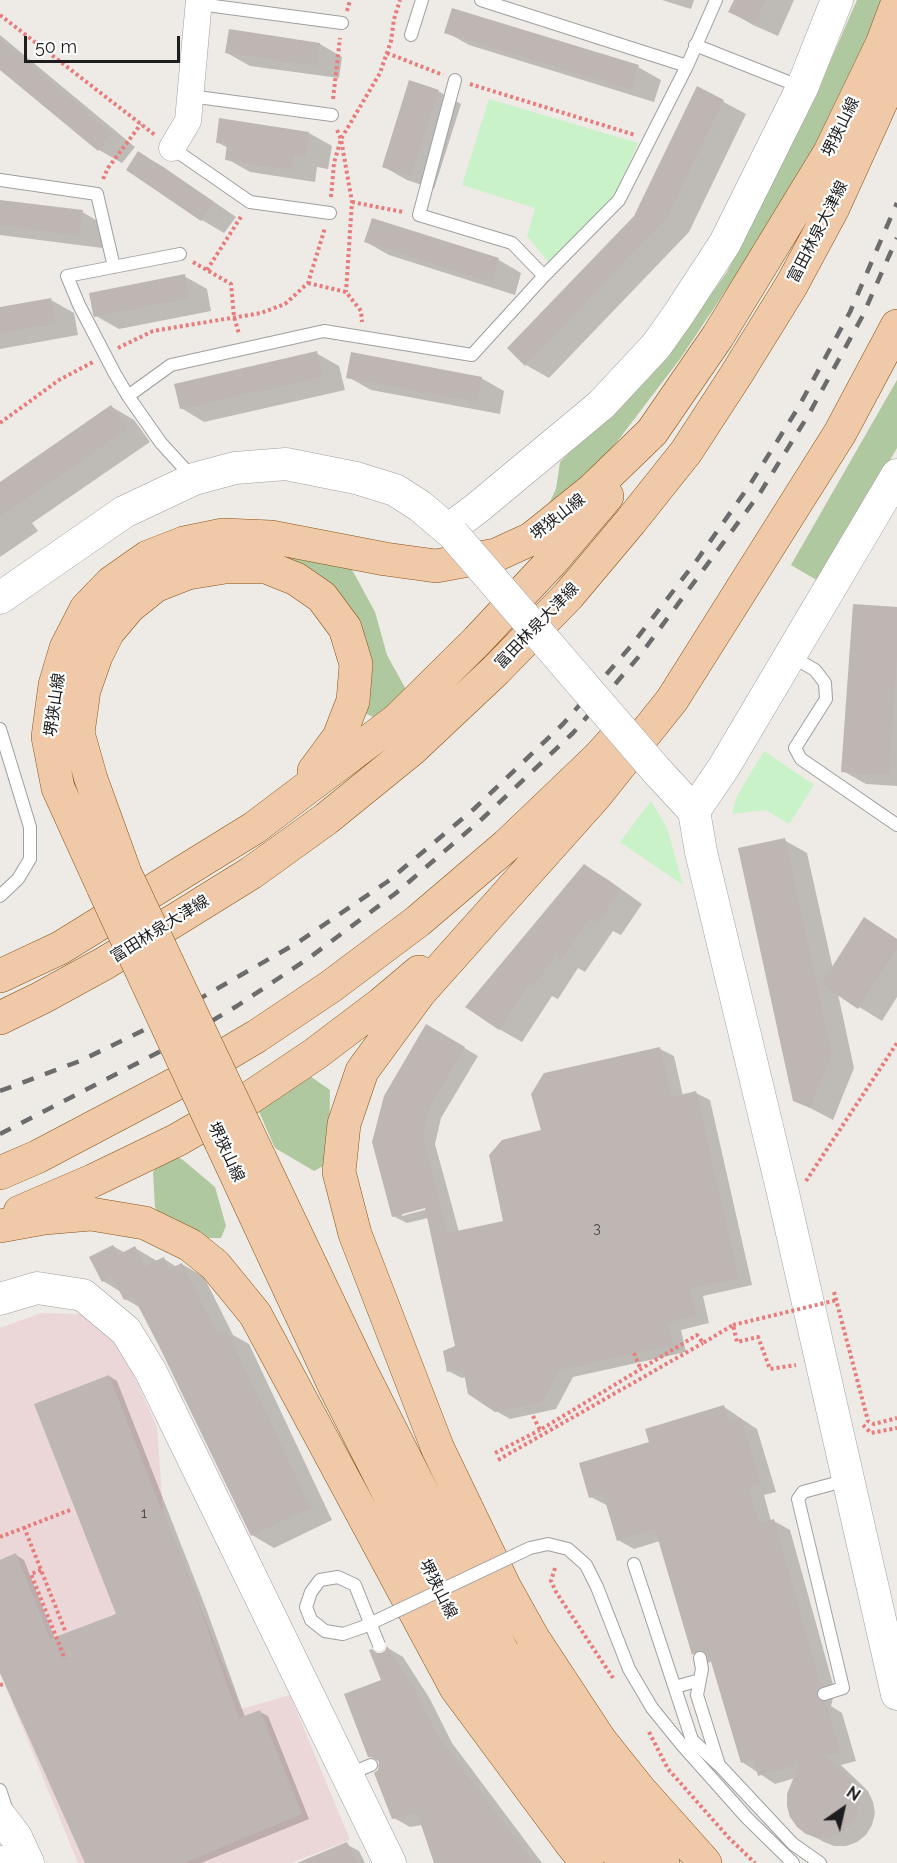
<!DOCTYPE html>
<meta charset="utf-8">
<style>
body{margin:0}
#map{position:relative;width:897px;height:1863px;overflow:hidden;background:#eeeae5;font-family:Raleway,sans-serif}
canvas{display:block}
.north{position:absolute;left:813px;top:1779px;width:60px;height:60px;-webkit-text-stroke:4px #fff;paint-order:stroke;rotate:34deg;font-size:16px;font-weight:700;line-height:24px;text-align:center;color:#1e1e1e}
.north::after{content:'';display:block;margin:auto;width:21px;height:27px;background:#1e1e1e;clip-path:polygon(50% 0,100% 100%,50% 72%,0 100%)}
.scale{position:absolute;left:24px;top:36px;width:156px;height:27px;box-sizing:border-box;border:3px solid #1e1e1e;border-top:0;padding-left:8px;font-size:18px;line-height:21px;white-space:nowrap;color:#1e1e1e;-webkit-text-stroke:4px #fff;paint-order:stroke}
</style>
<div id="map">
<canvas width="897" height="1863"></canvas>
<div class="north">N</div>
<div class="scale">50 m</div>
</div>
<script>
const g = document.querySelector('canvas').getContext('2d');
g.lineJoin = 'round';
function fill(path, color) { g.fillStyle = color; g.fill(path, 'evenodd'); }
const poly = rows => new Path2D(rows.map(r => 'M' + r).join(''));
function trace(path, color, width, dash) { g.strokeStyle = color; g.lineWidth = width; g.lineCap = dash ? 'butt' : 'round'; g.setLineDash(dash || []); g.stroke(path); }
function write(font, color, halo, rows, align = 'center') {
  g.font = font + ' Raleway,"Noto Sans JP",sans-serif'; g.lineWidth = 4.5; g.setLineDash([]); g.textBaseline = 'middle'; g.strokeStyle = halo; g.fillStyle = color; for (const [text, x, y, turn = 0] of rows) {
    g.save(); g.translate(x, y); g.rotate((+turn || 0) * Math.PI / 180); g.textAlign = isNaN(turn) ? turn : align; if (halo) g.strokeText(text, 0, 0); g.fillText(text, 0, 0); g.restore();
  }
}
fill(poly([
 [41,1313,81,1314,121,1347,157,1427,163,1512,241,1709,290,1695,350,1840,291,1863,78,1863,0,1673,0,1328]
]), '#ecd7d8');
fill(poly([
 [857,0,881,0,837,114,776,215,680,359,600,464,546,510,556,489,560,462,670,351,727,272,813,101],
 [897,380,897,448,820,582,791,565],
 [287,547,349,564,375,612,387,655,409,695,377,719,363,712,368,665,258,554],
 [307,1074,330,1090,329,1163,314,1171,275,1148,256,1105],
 [177,1157,183,1160,215,1187,226,1226,221,1238,208,1238,183,1227,159,1213,155,1207,153,1172,163,1158]
]), '#b0c89f');
fill(poly([
 [489,99,638,143,614,197,549,263,527,236,535,208,462,185],
 [764,751,814,785,789,824,766,810,732,814,737,796],
 [651,801,667,828,683,885,620,842]
]), '#c9f2c8');
fill(poly([
 [662,0,694,0,691,9],
 [735,0,794,0,778,36,753,25,730,12],
 [446,32,638,67,661,80,654,102,469,45],
 [0,35,135,147,122,163,99,150,0,68],
 [320,44,342,57,339,78,250,66,227,53],
 [698,88,746,114,689,232,549,378,526,365,635,216],
 [438,91,461,104,434,189,407,180,384,167],
 [309,133,332,146,328,169,317,167,315,182,250,172,227,159,228,148,217,142],
 [139,153,162,166,236,217,224,233,202,220],
 [0,201,82,212,105,225,102,248,0,235],
 [373,220,499,260,521,273,515,295,389,255,366,242],
 [184,276,207,289,211,311,119,329,96,316],
 [51,300,74,313,78,335,0,349,0,309],
 [316,353,339,366,345,390,204,422,181,408],
 [348,377,481,378,504,391,500,414,371,390],
 [112,407,134,420,150,442,32,523,38,531,0,557,0,496],
 [897,609,897,786,866,784,843,771],
 [784,840,807,853,833,969,865,919,897,939,897,997,882,1021,838,994,854,1068,833,1120,795,1100],
 [585,866,607,879,642,904,621,935,613,931,585,972,578,968,558,999,552,996,522,1042,499,1029],
 [427,1026,478,1056,441,1118,435,1144,459,1232,505,1222,543,1131,660,1049,674,1056,683,1096,696,1093,710,1100,752,1285,703,1296,709,1323,681,1330,686,1352,573,1377,556,1409,510,1419,496,1411,466,1377,462,1378,448,1371,456,1347,428,1218,407,1223,393,1216],
 [431,1205,432,1208,402,1216,402,1212],
 [113,1246,125,1253,135,1248,157,1261,164,1259,177,1267,182,1264,204,1277,233,1335,249,1344,332,1520,274,1548,252,1535,141,1308,125,1299,121,1292,103,1281,91,1258],
 [109,1376,117,1381,207,1611,245,1717,260,1712,268,1716,309,1819,201,1863,86,1863,0,1668,0,1561,16,1555,24,1560,55,1639,118,1614],
 [724,1407,757,1429,776,1492,764,1495,771,1521,774,1521,790,1530,836,1695,833,1698,831,1706,842,1713,856,1761,841,1765,868,1791,873,1802,875,1813,872,1825,866,1835,857,1842,846,1846,834,1846,824,1842,807,1833,795,1778,775,1784,742,1762,712,1660,709,1663,694,1654,660,1541,634,1549,618,1540,608,1506,591,1497,650,1443],
 [388,1648,403,1657,430,1699,452,1743,542,1863,436,1863,422,1825,410,1827,394,1818,379,1770,380,1762,369,1756,383,1681,379,1654,386,1652],
 [346,1844,359,1851,365,1863,300,1863]
]), '#0003');
fill(poly([
 [734,0,766,0,755,24,728,12],
 [452,8,639,65,631,90,444,33],
 [229,29,320,43,317,66,225,53],
 [0,39,113,133,98,151,0,70],
 [409,80,439,90,411,177,382,167],
 [697,86,724,100,666,219,525,366,507,348,634,216],
 [219,118,309,132,306,157,294,155,292,170,225,160,227,144,216,143],
 [138,151,214,202,201,221,126,170],
 [0,200,83,210,79,236,0,225],
 [372,218,499,258,492,283,364,242],
 [185,274,189,298,94,317,93,314,89,293],
 [51,298,56,323,0,333,0,307],
 [317,351,323,377,180,409,174,384],
 [351,352,482,377,477,402,346,378],
 [111,405,128,429,0,517,0,482],
 [853,604,897,607,897,659,889,775,841,772],
 [785,838,832,1054,810,1108,793,1101,738,848],
 [584,864,620,889,598,924,590,918,561,960,555,956,534,987,529,984,499,1030,465,1007],
 [864,917,897,939,897,949,858,1009,821,984],
 [426,1024,465,1047,428,1111,423,1136,448,1233,503,1221,489,1155,502,1140,541,1130,531,1094,544,1073,660,1047,672,1097,696,1091,739,1278,690,1289,697,1316,668,1323,673,1345,560,1370,542,1402,495,1412,468,1394,463,1368,447,1372,443,1351,455,1346,425,1208,392,1217,372,1142,384,1096],
 [113,1245,118,1255,135,1246,145,1266,164,1257,169,1269,182,1263,218,1334,227,1330,311,1508,251,1536,159,1346,133,1296,124,1300,112,1277,102,1282,89,1257],
 [109,1375,199,1605,239,1718,260,1710,302,1814,184,1863,85,1863,0,1673,0,1560,16,1553,50,1639,116,1614,34,1404],
 [724,1405,729,1421,741,1418,761,1483,749,1487,759,1523,774,1519,821,1686,818,1689,816,1696,819,1700,826,1702,841,1753,827,1756,852,1780,858,1792,859,1804,856,1815,850,1826,841,1833,829,1838,817,1838,806,1834,797,1827,790,1817,787,1806,787,1794,799,1764,758,1776,753,1759,741,1763,709,1655,708,1656,703,1650,699,1650,692,1655,655,1529,617,1541,603,1494,589,1498,579,1463,649,1442,645,1429],
 [387,1646,414,1688,436,1733,534,1863,434,1863,417,1813,392,1819,374,1773,378,1770,379,1762,376,1758,368,1757,344,1694,381,1680,369,1650,372,1649,377,1653,381,1653,385,1651],
 [347,1842,358,1863,297,1863]
]), '#beb6b3');
const service = poly([
 [481,0,687,66],
 [199,4,342,23],
 [411,35,422,0],
 [695,45,801,87],
 [455,80,419,215,512,243,544,276],
 [190,96,332,115],
 [172,148,250,202,330,213],
 [0,180,97,194,114,267],
 [180,254,67,276,79,305,115,374,128,396,161,443,193,478],
 [128,396,171,365,324,331,472,355,544,276,619,200,687,66,716,0],
 [791,656,815,670,825,683,826,699,795,748,801,759,897,825],
 [0,729,30,827,30,859,18,879,0,896],
 [530,1548,548,1544,568,1549,586,1565,597,1587,629,1669,652,1708,682,1745,747,1818,793,1863],
 [634,1564,692,1740,720,1766,793,1844,820,1863],
 [700,1658,702,1669,697,1695,719,1765],
 [675,1687,700,1680],
 [824,1694,843,1688,798,1499,803,1492,847,1480],
 [349,1774,371,1765],
 [0,1790,8,1814]
]);
const minor = poly([
 [172,148,188,121,199,0]
]);
const tertiary = poly([
 [449,529,476,509,601,405,656,346,678,315,725,243,802,88,837,0],
 [0,598,124,512,194,479,235,468,286,464,356,478,395,490,420,506,453,534],
 [657,771,694,811,701,852,783,1193,897,1694],
 [694,811,724,767,897,475],
 [0,1299,37,1288,83,1295,126,1331,151,1372,390,1863],
 [0,1816,16,1837,28,1863],
 [0,1862,0,1863]
]);
const primary = poly([
 [125,873,91,779,78,733,84,690,96,656,108,632,129,607,155,586,188,573,225,567,266,567,296,579,322,597,345,628,356,664,353,701,339,737,314,771],
 [103,887,58,788,48,737,55,685,66,648,86,609,111,583,148,557,184,543,223,535,271,537,385,559,436,566,496,555,531,539,592,490,652,432,718,336,830,152,882,44,897,4],
 [0,976,60,948,254,828,397,720,477,641,552,561,607,496],
 [0,1018,41,998,105,963,172,922,251,873,326,819,411,750,496,670,568,596,631,521,686,452,736,375,791,286,833,208,897,67],
 [245,1127,363,1375,502,1651,622,1812,663,1863],
 [221,1142,335,1387,477,1667,553,1773,626,1863],
 [0,1173,37,1157,181,1081,257,1036,330,987,418,921,507,845,598,758,616,738],
 [20,1212,92,1181,177,1140,248,1099,315,1054,381,1004,419,972],
 [0,1226,44,1218,91,1214,145,1223,190,1245,215,1265,255,1314,456,1688,570,1842,587,1863],
 [705,1863,639,1789,600,1740,533,1638,504,1586,438,1449,355,1234,339,1172,344,1124,362,1071,420,992,596,795,672,700,840,433,897,326]
]);
trace(service, '#9f9f9f', 14);
trace(minor, '#9f9f9f', 27);
trace(tertiary, '#9f9f9f', 33);
trace(primary, '#865313', 34);
trace(poly([
 [347,11,350,0],
 [0,15,155,135],
 [387,53,443,75],
 [470,84,635,135],
 [333,99,340,38],
 [337,130,341,139,352,202,346,292],
 [103,179,108,168,141,124],
 [331,197,334,163,341,139,380,73,391,41,394,19,400,0],
 [352,202,403,212],
 [193,262,231,284,234,317,239,334],
 [207,270,242,215],
 [308,283,346,292,361,311,362,322],
 [118,348,153,331,261,313,285,304,308,283,325,228],
 [0,423,59,380,93,362],
 [806,1181,897,1043],
 [834,1292,868,1421,874,1424,897,1418],
 [634,1353,641,1370],
 [533,1416,540,1430,697,1335,703,1343,733,1325,737,1342,758,1337,770,1369,796,1365],
 [863,1425,871,1433,897,1428],
 [495,1453,540,1430],
 [498,1460,703,1343],
 [24,1527,66,1633],
 [0,1537,70,1510],
 [555,1568,551,1581,556,1592,613,1678],
 [41,1570,31,1574,65,1659],
 [0,1685,4,1684],
 [649,1732,668,1769,729,1838,755,1863]
]), '#e87c7c', 4, [3, 3]);
trace(service, '#fff', 12);
trace(minor, '#fff', 26);
trace(tertiary, '#fff', 32);
trace(primary, '#f0c9a8', 33);
trace(poly([
 [0,1091,80,1061,150,1027,297,943,387,882,474,809,563,724,631,646,697,560,749,486,798,408,850,312,897,203],
 [0,1134,163,1050,237,1006,309,958,396,893,483,818,573,733,641,654,760,493,809,414,862,317,897,238]
]), '#6c6c6c', 4.5, [12, 12]);
const serviceBridge = poly([
 [379,1645,355,1585,338,1577,320,1580,311,1592,306,1607,311,1620,325,1631,343,1634,363,1627,530,1548]
]);
const tertiaryBridge = poly([
 [453,534,657,771]
]);
const primaryBridge = poly([
 [125,873,245,1127],
 [103,887,221,1142]
]);
trace(serviceBridge, '#9f9f9f', 14, []);
trace(tertiaryBridge, '#9f9f9f', 33, []);
trace(primaryBridge, '#865313', 34, []);
trace(poly([
 [733,1325,837,1300]
]), '#e87c7c', 4, [3, 3]);
trace(serviceBridge, '#fff', 12);
trace(tertiaryBridge, '#fff', 32);
trace(primaryBridge, '#f0c9a8', 33);
write('14px', '#464443', null, [
 ["3",597,1229],
 ["1",144,1514]
]);
write('16px', '#1e1e1e', '#fff', [
 ["堺狭山線",841,127,-64],
 ["富田林泉大津線",818,232,-63],
 ["堺狭山線",558,517,-38],
 ["富田林泉大津線",537,626,-46],
 ["堺狭山線",55,705,-82],
 ["富田林泉大津線",160,929,-32],
 ["堺狭山線",226,1152,65],
 ["堺狭山線",438,1589,63]
]);
</script>
